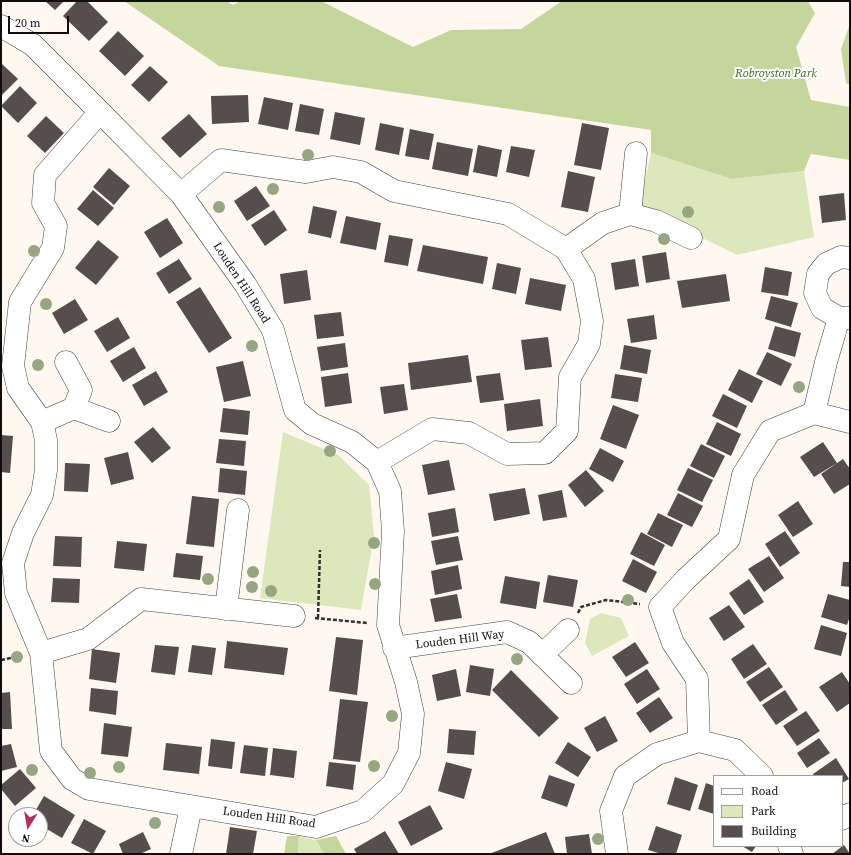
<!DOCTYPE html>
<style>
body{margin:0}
#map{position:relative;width:851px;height:855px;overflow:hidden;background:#fef8f1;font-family:"Source Serif 4",serif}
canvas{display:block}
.frame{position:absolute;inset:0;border:2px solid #0e0e0e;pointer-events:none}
.legend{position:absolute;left:713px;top:775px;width:130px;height:72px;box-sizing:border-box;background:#fff;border:1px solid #9f9f9f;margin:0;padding:5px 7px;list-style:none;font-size:12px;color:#0e0e0e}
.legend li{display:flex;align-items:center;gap:8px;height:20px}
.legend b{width:20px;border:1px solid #9f9f9f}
.north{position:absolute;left:8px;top:807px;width:40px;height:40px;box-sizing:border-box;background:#fff;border:1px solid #9f9f9f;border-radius:50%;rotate:191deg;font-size:11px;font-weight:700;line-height:16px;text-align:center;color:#0e0e0e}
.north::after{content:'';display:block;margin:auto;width:14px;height:18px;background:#b62f56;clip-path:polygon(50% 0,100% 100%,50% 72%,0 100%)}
.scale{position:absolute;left:8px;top:16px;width:61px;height:18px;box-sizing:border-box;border:2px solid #0e0e0e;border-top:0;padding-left:5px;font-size:12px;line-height:14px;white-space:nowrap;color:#0e0e0e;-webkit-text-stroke:3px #fff;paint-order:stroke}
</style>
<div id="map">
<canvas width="851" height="855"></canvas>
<div class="frame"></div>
<ul class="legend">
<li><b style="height:5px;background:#fff"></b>Road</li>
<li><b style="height:11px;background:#dce7bc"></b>Park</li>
<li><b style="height:11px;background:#564d4c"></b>Building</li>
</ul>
<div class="north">N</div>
<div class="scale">20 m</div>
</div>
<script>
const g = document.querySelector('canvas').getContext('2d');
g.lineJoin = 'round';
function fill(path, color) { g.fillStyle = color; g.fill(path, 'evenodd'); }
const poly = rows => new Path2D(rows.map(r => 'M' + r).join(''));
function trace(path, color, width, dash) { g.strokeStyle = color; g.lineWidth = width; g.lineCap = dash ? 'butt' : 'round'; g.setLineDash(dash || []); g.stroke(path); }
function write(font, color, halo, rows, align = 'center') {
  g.font = font + ' "Source Serif 4",serif'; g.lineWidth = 4; g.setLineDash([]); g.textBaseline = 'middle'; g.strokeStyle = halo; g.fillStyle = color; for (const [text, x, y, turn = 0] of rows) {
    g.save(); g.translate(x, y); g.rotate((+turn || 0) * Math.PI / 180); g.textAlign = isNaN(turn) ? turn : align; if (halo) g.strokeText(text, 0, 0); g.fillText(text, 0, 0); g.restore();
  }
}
fill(poly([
 [651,153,732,179,804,171,814,237,737,255,639,207],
 [283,432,338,455,369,485,374,536,361,610,260,598],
 [601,613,621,618,629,636,592,656,585,643,590,619],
 [299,836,316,840,324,854,298,854]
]), '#dce7bc');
fill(poly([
 [124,1,226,1,233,5,240,1,321,1,413,47,451,30,521,29,562,1,808,1,815,13,796,47,811,100,850,107,850,160,811,154,804,171,732,179,651,153,651,130,219,66],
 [850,24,850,85,846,83,841,49],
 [287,836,299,836,298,854,284,854],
 [336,836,346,854,324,854,316,840]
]), '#c5d69d');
fill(poly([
 [45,1,64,1,55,10],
 [77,1,87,1,108,22,89,41,63,16],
 [118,31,144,56,125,76,99,51],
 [1,63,18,79,1,96],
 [150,66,168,82,149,102,131,85],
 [20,86,37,103,18,123,1,106],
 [248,95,249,122,212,124,211,96],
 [264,97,293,103,288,130,258,124],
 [300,104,324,109,319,135,295,131],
 [335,112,365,118,360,145,330,139],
 [189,114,207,134,180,158,161,138],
 [46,116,64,133,45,153,27,136],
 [380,123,404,128,399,155,375,150],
 [582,123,609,128,601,170,574,165],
 [410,129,434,134,429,160,405,156],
 [437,142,473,149,468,176,432,169],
 [478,145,502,150,497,177,473,172],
 [511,146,535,150,529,177,506,172],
 [109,168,130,186,114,205,93,187],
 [568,171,595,177,588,212,561,207],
 [256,186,270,206,247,221,234,201],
 [93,190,114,208,98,226,77,209],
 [844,193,846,220,822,223,819,196],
 [313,206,337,211,331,238,308,233],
 [274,210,287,230,265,246,251,225],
 [346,216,381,223,376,250,340,243],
 [167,218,183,243,160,258,144,232],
 [389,235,413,239,408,266,384,262],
 [98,240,119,257,96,285,75,268],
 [423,245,488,257,483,284,417,271],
 [666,252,670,279,646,283,642,256],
 [179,259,192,279,169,294,156,273],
 [635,259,639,286,615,290,611,263],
 [497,263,521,268,516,294,492,289],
 [765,267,792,272,788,296,761,292],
 [307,270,311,300,284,304,280,274],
 [726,274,730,301,682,308,677,281],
 [530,278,566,285,561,311,525,304],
 [200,287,232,338,209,353,176,302],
 [771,296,798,303,791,327,765,319],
 [75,299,88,320,64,334,52,313],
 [341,312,344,336,317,339,314,315],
 [654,315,657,339,631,343,627,319],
 [118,317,130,338,107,352,94,331],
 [775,326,801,333,795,357,768,349],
 [548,337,552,367,525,370,521,340],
 [345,343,348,367,321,371,317,347],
 [624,345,651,350,647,374,620,369],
 [134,347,146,368,123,382,110,361],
 [767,352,792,364,781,386,756,374],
 [468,355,472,382,411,390,408,363],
 [243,361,251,396,224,402,216,367],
 [739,369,763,381,752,403,728,390],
 [156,371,168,392,144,406,132,385],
 [348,373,352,403,325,407,321,377],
 [500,373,504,400,480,403,476,376],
 [615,374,642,378,638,402,611,398],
 [404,384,408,410,384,414,380,387],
 [723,394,747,406,737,428,712,416],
 [540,399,543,426,507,431,504,404],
 [613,405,639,415,626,449,600,439],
 [223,408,250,411,248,435,220,432],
 [717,422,741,434,731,456,706,444],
 [153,427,171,448,152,463,134,442],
 [1,435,13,436,10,473,1,472],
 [219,439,246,441,244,466,216,463],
 [823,442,837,463,814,477,800,457],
 [701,444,725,456,714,478,690,466],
 [600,448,624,461,613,482,589,469],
 [128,452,134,479,111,485,104,458],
 [843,459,850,469,850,484,834,494,821,474],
 [449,460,455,490,428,495,422,465],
 [65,463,90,464,88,492,64,491],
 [220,468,247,471,245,495,218,492],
 [688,468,713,480,702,502,677,490],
 [586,470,604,491,585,507,568,485],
 [525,488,530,514,494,521,489,494],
 [562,490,567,517,543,521,538,495],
 [678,493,703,506,692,527,667,515],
 [192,496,219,499,214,547,186,544],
 [798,501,813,524,793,537,778,515],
 [455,508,459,532,432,537,428,513],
 [658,513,683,525,672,547,647,534],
 [785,531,800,553,780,567,765,544],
 [641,532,665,545,654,566,630,554],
 [55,536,82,537,81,567,53,566],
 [458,536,463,560,436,565,431,541],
 [117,541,147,544,144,571,114,568],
 [176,553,203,556,200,580,173,577],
 [769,556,784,578,764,592,748,569],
 [633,559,657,572,646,593,622,581],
 [843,562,850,562,850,587,841,586],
 [458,565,462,589,435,595,431,571],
 [548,575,578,580,573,607,543,602],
 [505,576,540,582,536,609,500,603],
 [53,578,80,579,79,603,51,602],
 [749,579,764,602,744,615,729,593],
 [457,594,462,618,435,622,430,599],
 [828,594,850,600,850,616,847,625,821,617],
 [729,605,745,627,724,641,709,618],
 [821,625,847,633,841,656,814,649],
 [336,637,363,640,357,695,329,691],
 [227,641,288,648,284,675,224,668],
 [635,642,649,663,626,677,612,657],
 [753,644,767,664,744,679,731,659],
 [155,645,179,647,175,675,151,672],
 [192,645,216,648,212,675,188,672],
 [92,649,120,653,116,683,89,679],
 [470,665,494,669,490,696,466,692],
 [769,667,783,687,760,702,746,682],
 [456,669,461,696,437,701,432,675],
 [647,669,660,689,637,704,624,684],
 [511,670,559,718,539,737,492,690],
 [842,672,850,684,850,703,837,712,819,687],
 [91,688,118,691,116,715,89,711],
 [785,690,798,710,776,725,762,705],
 [10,692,12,729,1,729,1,693],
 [659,697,673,718,650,733,636,713],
 [340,699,368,702,360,762,333,759],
 [806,711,820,731,797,746,783,726],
 [605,716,618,741,597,752,584,728],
 [104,723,132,727,128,757,101,754],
 [449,729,476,731,474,755,447,753],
 [819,738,830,753,807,768,797,753],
 [211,739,235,742,232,769,208,766],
 [568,742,591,757,578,777,555,763],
 [166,743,202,747,199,774,163,770],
 [11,744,17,767,1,771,1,746],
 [244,745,268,748,265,776,240,773],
 [273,748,297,751,294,778,270,775],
 [836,758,849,779,842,783,842,776,814,776,813,774],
 [329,762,356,765,353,790,326,786],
 [446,762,472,769,464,799,438,791],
 [20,769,36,788,15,806,1,789,1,785],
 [549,775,575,784,567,807,541,798],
 [675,777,698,785,690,811,667,804],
 [706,783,714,786,714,814,698,809],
 [44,796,75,815,62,838,40,825,40,815,33,815],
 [430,805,443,829,411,846,398,822],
 [84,819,106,831,93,854,71,843],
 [656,826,682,835,676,854,662,854,648,850],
 [230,827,257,831,253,854,226,854],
 [385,831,399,854,357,854,354,849],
 [143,832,151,849,140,854,123,854,119,844],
 [546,832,555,854,489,854],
 [589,834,592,854,567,854,565,837],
 [844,845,850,854,832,854],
 [742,846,756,846,752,852]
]), '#564d4c');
const street = poly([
 [1,26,33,45,100,112,181,194,245,284,273,330,295,410,312,424,352,442,377,462,390,491,393,531,388,625,406,682,413,714,409,753,393,784,363,811,316,827,89,789,72,779,51,751,41,653,16,593,13,563,23,533,42,495,46,470,46,440,42,422,18,388,13,366,20,302,53,248,56,226,43,203,45,175,100,112],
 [181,194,221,160,306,172,333,167,361,172,394,191,508,214,566,249,584,279,592,321,589,344,570,377,567,431,545,453,507,454,469,433,432,429,377,462],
 [630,214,636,153],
 [566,249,603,223,630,214,656,221,691,238],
 [850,258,841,257,826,264,818,274,815,293,822,308,839,318,850,318],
 [74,408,109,421],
 [814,413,826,362,839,318],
 [42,422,74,408,81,390,66,362],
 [226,609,238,510],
 [394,648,507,632,529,642,571,683],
 [41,653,88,639,141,599,294,616],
 [542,655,568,630],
 [699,741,697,679,673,643,660,607,686,579,729,539,743,475,770,431,814,413,850,422],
 [699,741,735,750,762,776],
 [842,819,850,814],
 [789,846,792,854],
 [181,854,191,807],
 [617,854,611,811,625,776,657,754,699,741]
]);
trace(street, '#414141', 23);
trace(poly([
 [578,613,581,607,606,600,640,604],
 [315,618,367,623],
 [318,618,320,550],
 [1,660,21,656]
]), '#303030', 2.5, [4, 2]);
trace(street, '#fff', 22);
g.fillStyle = '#95a680';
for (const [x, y] of [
 [308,155],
 [273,189],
 [219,207],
 [688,212],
 [664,239],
 [34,251],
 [46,304],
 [252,346],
 [38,365],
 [799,387],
 [330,451],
 [374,543],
 [253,572],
 [208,579],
 [375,584],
 [252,587],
 [271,591],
 [628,600],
 [17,657],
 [517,659],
 [392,716],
 [374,766],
 [119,767],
 [32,770],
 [90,773],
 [155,823],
 [598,839]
]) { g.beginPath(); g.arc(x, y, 6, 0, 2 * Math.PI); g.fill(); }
write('italic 12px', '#3f6223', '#fff', [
 ["Robroyston Park",776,74]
]);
write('12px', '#0e0e0e', '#fff', [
 ["Louden Hill Road",241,283,57],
 ["Louden Hill Way",460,640,-7],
 ["Louden Hill Road",269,818,8]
]);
</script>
